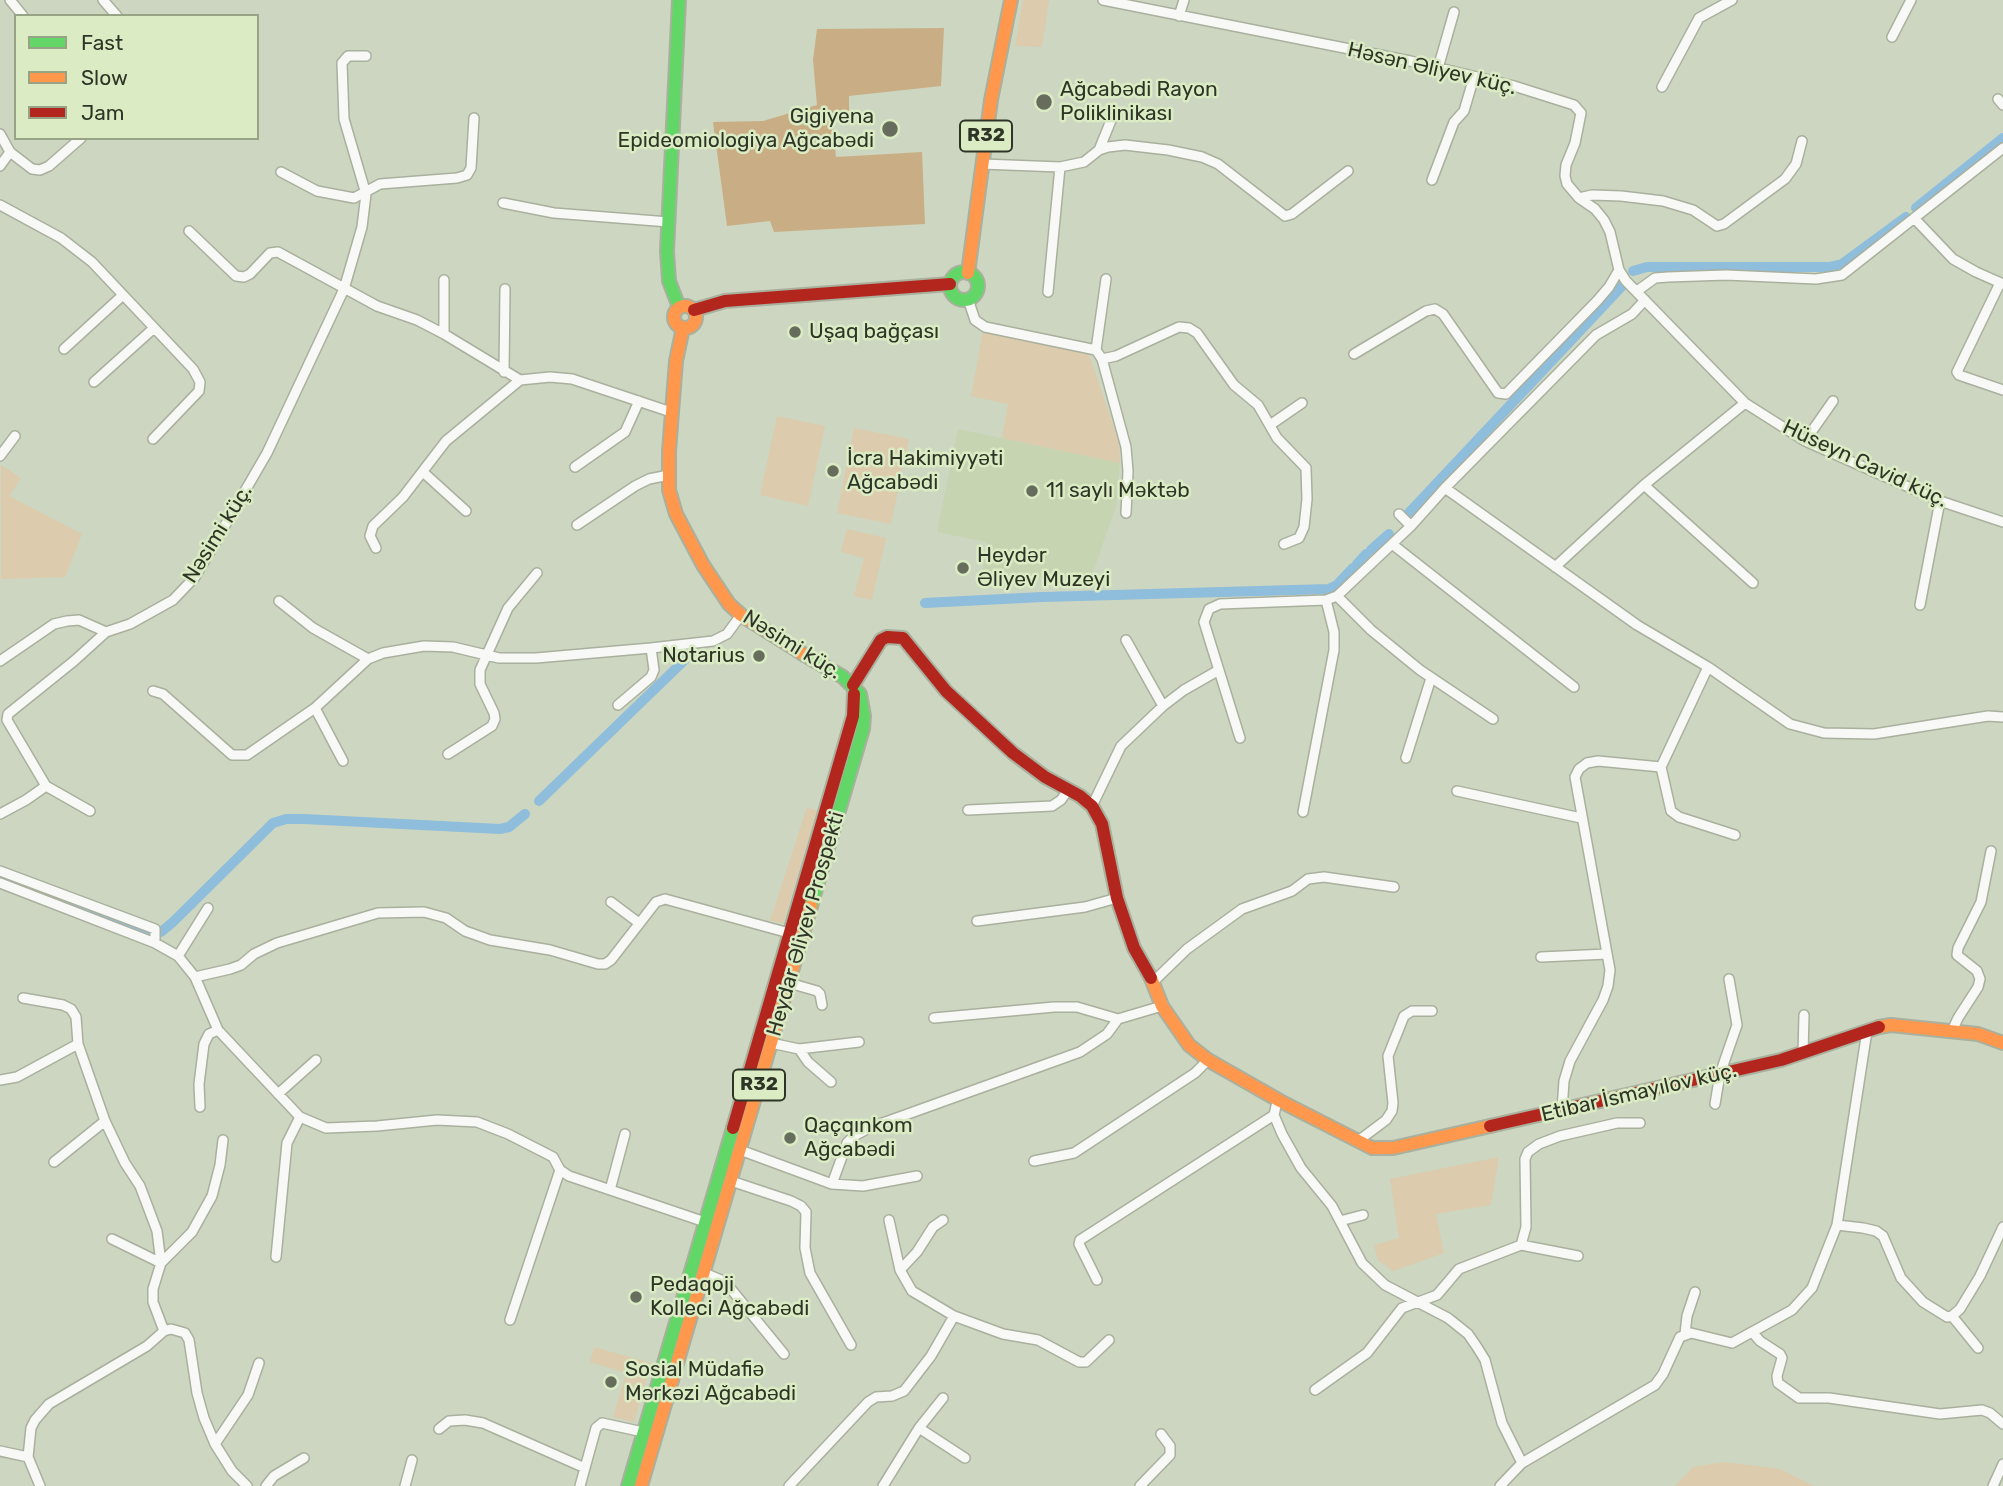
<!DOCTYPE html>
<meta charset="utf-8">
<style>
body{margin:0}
#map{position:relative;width:2003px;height:1486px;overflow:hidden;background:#cdd6c0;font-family:Rubik,sans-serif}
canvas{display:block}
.legend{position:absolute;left:14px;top:14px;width:245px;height:126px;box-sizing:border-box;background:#dbecc4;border:2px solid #96a385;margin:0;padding:9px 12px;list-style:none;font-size:21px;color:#2f3526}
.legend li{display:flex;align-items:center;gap:14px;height:35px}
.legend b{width:35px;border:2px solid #96a385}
</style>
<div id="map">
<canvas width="2003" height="1486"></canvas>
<ul class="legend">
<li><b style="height:9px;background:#63d668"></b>Fast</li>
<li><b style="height:9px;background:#ff974d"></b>Slow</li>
<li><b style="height:9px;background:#b3261e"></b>Jam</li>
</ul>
</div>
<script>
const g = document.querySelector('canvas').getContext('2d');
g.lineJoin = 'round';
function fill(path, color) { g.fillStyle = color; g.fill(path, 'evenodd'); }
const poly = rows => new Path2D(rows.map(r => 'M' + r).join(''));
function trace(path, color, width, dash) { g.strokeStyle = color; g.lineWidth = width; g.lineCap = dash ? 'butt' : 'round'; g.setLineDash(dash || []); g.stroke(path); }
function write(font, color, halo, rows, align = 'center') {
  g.font = font + ' Rubik,sans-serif'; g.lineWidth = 5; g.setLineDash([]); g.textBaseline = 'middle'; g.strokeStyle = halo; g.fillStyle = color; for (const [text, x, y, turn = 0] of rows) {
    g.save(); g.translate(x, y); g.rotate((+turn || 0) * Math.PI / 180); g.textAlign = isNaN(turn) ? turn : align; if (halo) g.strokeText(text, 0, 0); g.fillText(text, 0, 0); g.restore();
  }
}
fill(poly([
 [958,429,1120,463,1116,506,1092,575,981,581,987,542,937,532]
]), '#c6d4b1');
fill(poly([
 [1023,0,1049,0,1042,47,1015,46],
 [983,331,1085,351,1090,357,1119,443,1120,463,1002,438,1008,404,971,396],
 [777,416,825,426,808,506,760,495],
 [854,428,909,439,891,524,837,513],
 [1,465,21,478,9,496,82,534,65,577,1,579],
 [847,529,886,538,872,600,854,596,864,558,841,552],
 [807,807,817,811,783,923,770,921],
 [1499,1157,1491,1205,1436,1214,1444,1253,1393,1271,1378,1260,1374,1245,1399,1238,1390,1179],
 [594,1347,651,1363,634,1422,613,1417,626,1373,590,1362],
 [1724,1462,1780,1469,1814,1486,1675,1486,1693,1467]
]), '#dccbac');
fill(poly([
 [944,28,941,86,849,96,849,111,832,113,836,157,922,152,925,224,774,232,770,221,727,226,713,122,763,121,817,105,813,60,817,29]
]), '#c9ae85');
trace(poly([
 [1916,208,2003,138],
 [1633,271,1647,267,1829,267,1842,264,1906,217],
 [1407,515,1622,286],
 [1371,550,1389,534],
 [1357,564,1366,554],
 [1043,597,1329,589,1337,585,1353,568],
 [925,603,1042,597],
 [539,801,694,651],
 [0,876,150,932],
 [161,932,173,922,273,823,286,819,304,819,500,829,509,827,525,814]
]), '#8fbddc', 10);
const street = poly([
 [10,0,23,16],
 [103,0,117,16],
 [1103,0,1410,61,1514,86,1574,105,1581,113,1575,143,1566,165,1565,176,1567,184,1579,198,1595,209,1604,220,1610,232,1619,270,1626,281,1745,403,1805,441,1940,501,2003,522],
 [1179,16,1184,0],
 [1892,37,1911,0],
 [1438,68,1454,12],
 [1662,87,1699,18,1732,0],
 [1998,99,2003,105],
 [0,134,10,152,32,169,40,170,49,166,81,138],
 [1099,150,1114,113],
 [982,164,1060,167,1084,162,1099,150,1108,147,1125,145,1168,150,1202,157,1218,164,1285,216,1292,214,1348,171],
 [0,166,10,152],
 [281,172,317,191,354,198,380,184,457,178,467,175,471,168,474,118],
 [1432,180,1454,122,1464,111,1474,77],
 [1579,198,1592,195,1621,196,1663,201,1693,210,1717,226,1724,224,1785,179,1796,164,1802,141],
 [503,203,554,213,669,222],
 [0,205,61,238,92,262,193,369,200,382,199,391,153,439],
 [1914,218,1953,259,1976,272,2003,284],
 [189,231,236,276,244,277,250,274,270,253,278,252,377,306,417,320,444,334,520,380,550,377,572,379,671,412],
 [2000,283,1957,372,1959,375,2003,390],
 [1637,291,1655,278,1668,277,1726,275,1816,279,1842,275,2003,148],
 [1048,292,1060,167],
 [968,299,975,320,985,327,1096,350,1102,359,1126,447,1128,471,1126,513],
 [444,334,444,280],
 [64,349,123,295],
 [1096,350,1106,279],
 [1354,354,1426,311,1435,309,1443,314,1498,393,1506,394,1597,301,1609,287,1619,270],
 [1102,359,1116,356,1179,327,1189,328,1197,333,1234,385,1258,405,1277,438,1306,468,1307,499,1304,527,1299,538,1284,544],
 [504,372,505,289],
 [94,382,154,328],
 [1270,425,1302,403],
 [1805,441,1833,401],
 [0,456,15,436],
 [575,467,625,432,639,401],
 [423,472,466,511],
 [1644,485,1753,583],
 [1445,488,1596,335,1632,314,1645,300],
 [1399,514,1411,526],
 [577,525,635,486,649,479,669,475],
 [1392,544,1574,687],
 [376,548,370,536,373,526,403,497,446,441,520,380],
 [1555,567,1644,485,1745,403],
 [1337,596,1371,630,1420,670,1493,719],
 [279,601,313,628,368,659],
 [1920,605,1940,501],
 [1126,640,1163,706],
 [0,661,54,624,67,621,79,620,106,632,130,624,173,600,195,577,267,453,344,289,362,227,366,194,344,119,342,63,348,56,366,56],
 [153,691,163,694,232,755,247,755,315,708,368,659,383,653,424,646,453,647,499,658,536,658,651,648,713,641,727,634,741,615],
 [618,705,651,677,654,670,651,648],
 [315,708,343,761],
 [1240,738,1204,622,1209,609,1220,604,1326,600,1337,596,1411,526,1445,488,1637,625,1708,667,1790,724,1824,733,1874,734,1988,716,2003,717],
 [448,754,492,726,495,719,494,713,480,684,480,670,508,608,537,573],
 [1406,758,1431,678],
 [1661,767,1671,811,1679,817,1735,835],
 [46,786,7,720,8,714,74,661,106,632],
 [1457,791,1581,818],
 [1092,806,1121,746,1163,706,1184,690,1219,670],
 [968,810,1052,806,1061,800,1068,790],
 [1303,812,1334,650,1334,632,1326,600],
 [0,814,26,800,46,786,90,811],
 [0,871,155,929,155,943],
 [0,883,155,943,178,956,195,977,218,1030,300,1117,326,1128,377,1126,437,1120,477,1122,508,1134,553,1157,560,1170,569,1176,705,1222],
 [611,902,639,923],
 [977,921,1085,907,1117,898],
 [178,956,208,908],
 [1541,957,1607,954],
 [195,977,230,969,241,965,254,954,277,943,378,913,424,912,446,918,465,931,490,940,550,950,598,964,605,964,611,960,656,902,665,899,789,933],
 [1153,982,1187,949,1242,909,1292,891,1308,879,1324,877,1394,887],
 [789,983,817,991,820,994,822,1005],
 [23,998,63,1005,71,1009,76,1017,78,1044,105,1121,125,1163,140,1186,157,1231,161,1263,153,1289,153,1302,164,1331],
 [934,1018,1054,1007,1077,1007,1118,1019,1162,1006],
 [1952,1031,1958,1018,1978,987,1980,979,1977,971,1957,955,1958,948,1981,902,1991,851],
 [771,1043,799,1049,859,1042],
 [799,1049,808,1062,831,1082],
 [1803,1053,1804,1015],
 [0,1080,17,1077,78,1044],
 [278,1094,316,1060],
 [1280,1101,1276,1106,1274,1115,1282,1134,1301,1168,1332,1206,1362,1263,1385,1285,1448,1318,1468,1334,1477,1347,1485,1360,1502,1423,1522,1463],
 [1715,1104,1720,1074,1737,1025,1729,979],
 [200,1107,199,1084,204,1044,209,1034,218,1030],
 [1562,1110,1564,1081,1570,1061,1603,1000,1608,986,1610,970,1575,777,1579,769,1587,763,1598,761,1661,767,1708,667],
 [1358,1141,1386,1120,1392,1111,1393,1103,1388,1056,1404,1016,1412,1011,1432,1011],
 [740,1150,832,1184,863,1186,917,1176],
 [1034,1161,1074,1153,1195,1073,1208,1060],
 [54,1162,105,1121],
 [731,1181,791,1201,801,1206,806,1212,805,1248,810,1273,851,1345],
 [832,1184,847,1143,854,1136,869,1128,1080,1052,1107,1034,1118,1019],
 [610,1190,625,1134],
 [889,1220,900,1270,912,1291,954,1316,1003,1334,1038,1340,1079,1362,1086,1362,1109,1340],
 [1340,1221,1363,1215],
 [1837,1225,1867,1031],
 [112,1239,161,1263,192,1232,212,1196,220,1165,223,1140],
 [1521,1245,1578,1256],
 [276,1257,287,1143,300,1117],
 [900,1270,917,1252,933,1227,943,1220],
 [704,1273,721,1280,731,1289,784,1354],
 [1097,1280,1079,1244,1080,1240,1274,1115],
 [1952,1316,1978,1348],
 [510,1320,560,1170],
 [1753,1333,1760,1341,1780,1354,1782,1358,1777,1376,1778,1383,1799,1398,1829,1398,1940,1414,1982,1410,1990,1413,2003,1424],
 [1685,1334,1687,1316,1695,1292],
 [1315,1390,1367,1353,1402,1308,1437,1295,1459,1269,1521,1245,1526,1227,1525,1159,1528,1152,1539,1144,1560,1136,1617,1123,1640,1123],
 [919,1428,965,1458],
 [439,1429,449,1421,465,1420,483,1423,585,1468],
 [215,1444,248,1395,259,1363],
 [0,1451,28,1457,40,1486],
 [28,1457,31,1428,35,1420,49,1404,147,1346,164,1331,171,1329,185,1333,189,1340,197,1393,204,1418,215,1444,232,1471,247,1486],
 [266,1486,274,1476,304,1458],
 [405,1486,412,1460],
 [580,1486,596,1428,602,1423,643,1432],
 [789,1486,868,1402,876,1397,892,1396,904,1391,931,1356,954,1316],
 [883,1486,919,1428,943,1398],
 [1140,1486,1170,1455,1170,1446,1161,1434],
 [1500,1486,1522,1463,1655,1385,1663,1374,1680,1337,1691,1333,1732,1343,1792,1310,1812,1288,1837,1225,1863,1228,1876,1231,1883,1236,1901,1278,1923,1302,1947,1317,1952,1316,1960,1309,1980,1276,2003,1227],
 [1993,1486,2003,1464]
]);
const fast = poly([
 [679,0,667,251,669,281,679,307],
 '950 286a14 14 0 1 1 28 0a14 14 0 1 1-28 0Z',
 [803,654,843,677,860,694,864,716,863,729,811,906],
 [628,1486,733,1128]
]);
const slow = poly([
 [968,273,991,100,1011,0],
 '674 317a11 11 0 1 1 22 0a11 11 0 1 1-22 0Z',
 [683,328,676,361,669,451,669,490,676,514,703,565,729,604,741,615,803,654],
 [1151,978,1162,1006,1189,1045,1208,1060,1280,1101,1372,1148,1393,1148,1490,1126],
 [1879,1027,1891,1025,1978,1034,2003,1043],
 [641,1486,811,906]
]);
const jam = poly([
 [694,310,725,301,950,284],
 [853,685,881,640,887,637,903,638,946,691,1013,753,1045,777,1080,796,1092,806,1102,824,1117,898,1134,948,1151,978],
 [1490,1126,1781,1060,1879,1027],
 [733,1128,853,716,854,694]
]);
trace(street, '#a9b09e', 12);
trace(fast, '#a9b09e', 16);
trace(slow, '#a9b09e', 16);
trace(jam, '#a9b09e', 16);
trace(street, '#f8f9f6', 9);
trace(fast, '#63d668', 12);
trace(slow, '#ff974d', 12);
trace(jam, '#b3261e', 12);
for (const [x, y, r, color] of [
 [1044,102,9,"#666d5c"],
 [890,129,9,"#666d5c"],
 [795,332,7,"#666d5c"],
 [833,471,7,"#666d5c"],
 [1032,491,7,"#666d5c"],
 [963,568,7,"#666d5c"],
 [759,656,7,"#666d5c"],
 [790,1138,7,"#666d5c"],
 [636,1297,7,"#666d5c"],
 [611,1382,7,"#666d5c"]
]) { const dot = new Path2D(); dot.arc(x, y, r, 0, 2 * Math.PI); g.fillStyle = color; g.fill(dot); trace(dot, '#dbecc4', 2.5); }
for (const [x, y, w] of [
 [986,136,52],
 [759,1085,52]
]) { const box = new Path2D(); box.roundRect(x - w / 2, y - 15.5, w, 31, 5); g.fillStyle = '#dbecc4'; g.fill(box); trace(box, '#2f3526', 2); }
write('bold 19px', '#2f3526', null, [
 ["R32",986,136],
 ["R32",759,1085]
]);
write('21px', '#2f3526', '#dbecc4', [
 ["Həsən Əliyev küç.",1432,69,13],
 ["Hüseyn Cavid küç.",1865,464,25],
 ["Nəsimi küç.",218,534,-58],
 ["Nəsimi küç.",792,645,32],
 ["Heydar Əliyev Prospekti",806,924,-74],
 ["Etibar İsmayılov küç.",1639,1093,-13]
]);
write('21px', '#2f3526', '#dbecc4', [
 ["Ağcabədi Rayon",1060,90],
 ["Poliklinikası",1060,114],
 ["Gigiyena",874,117,"right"],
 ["Epideomiologiya Ağcabədi",874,141,"right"],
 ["Uşaq bağçası",809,332],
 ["İcra Hakimiyyəti",847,459],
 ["Ağcabədi",847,483],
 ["11 saylı Məktəb",1046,491],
 ["Heydər",977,556],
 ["Əliyev Muzeyi",977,580],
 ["Notarius",745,656,"right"],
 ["Qaçqınkom",804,1126],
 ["Ağcabədi",804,1150],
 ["Pedaqoji",650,1285],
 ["Kolleci Ağcabədi",650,1309],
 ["Sosial Müdafiə",625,1370],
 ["Mərkəzi Ağcabədi",625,1394]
], 'left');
</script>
